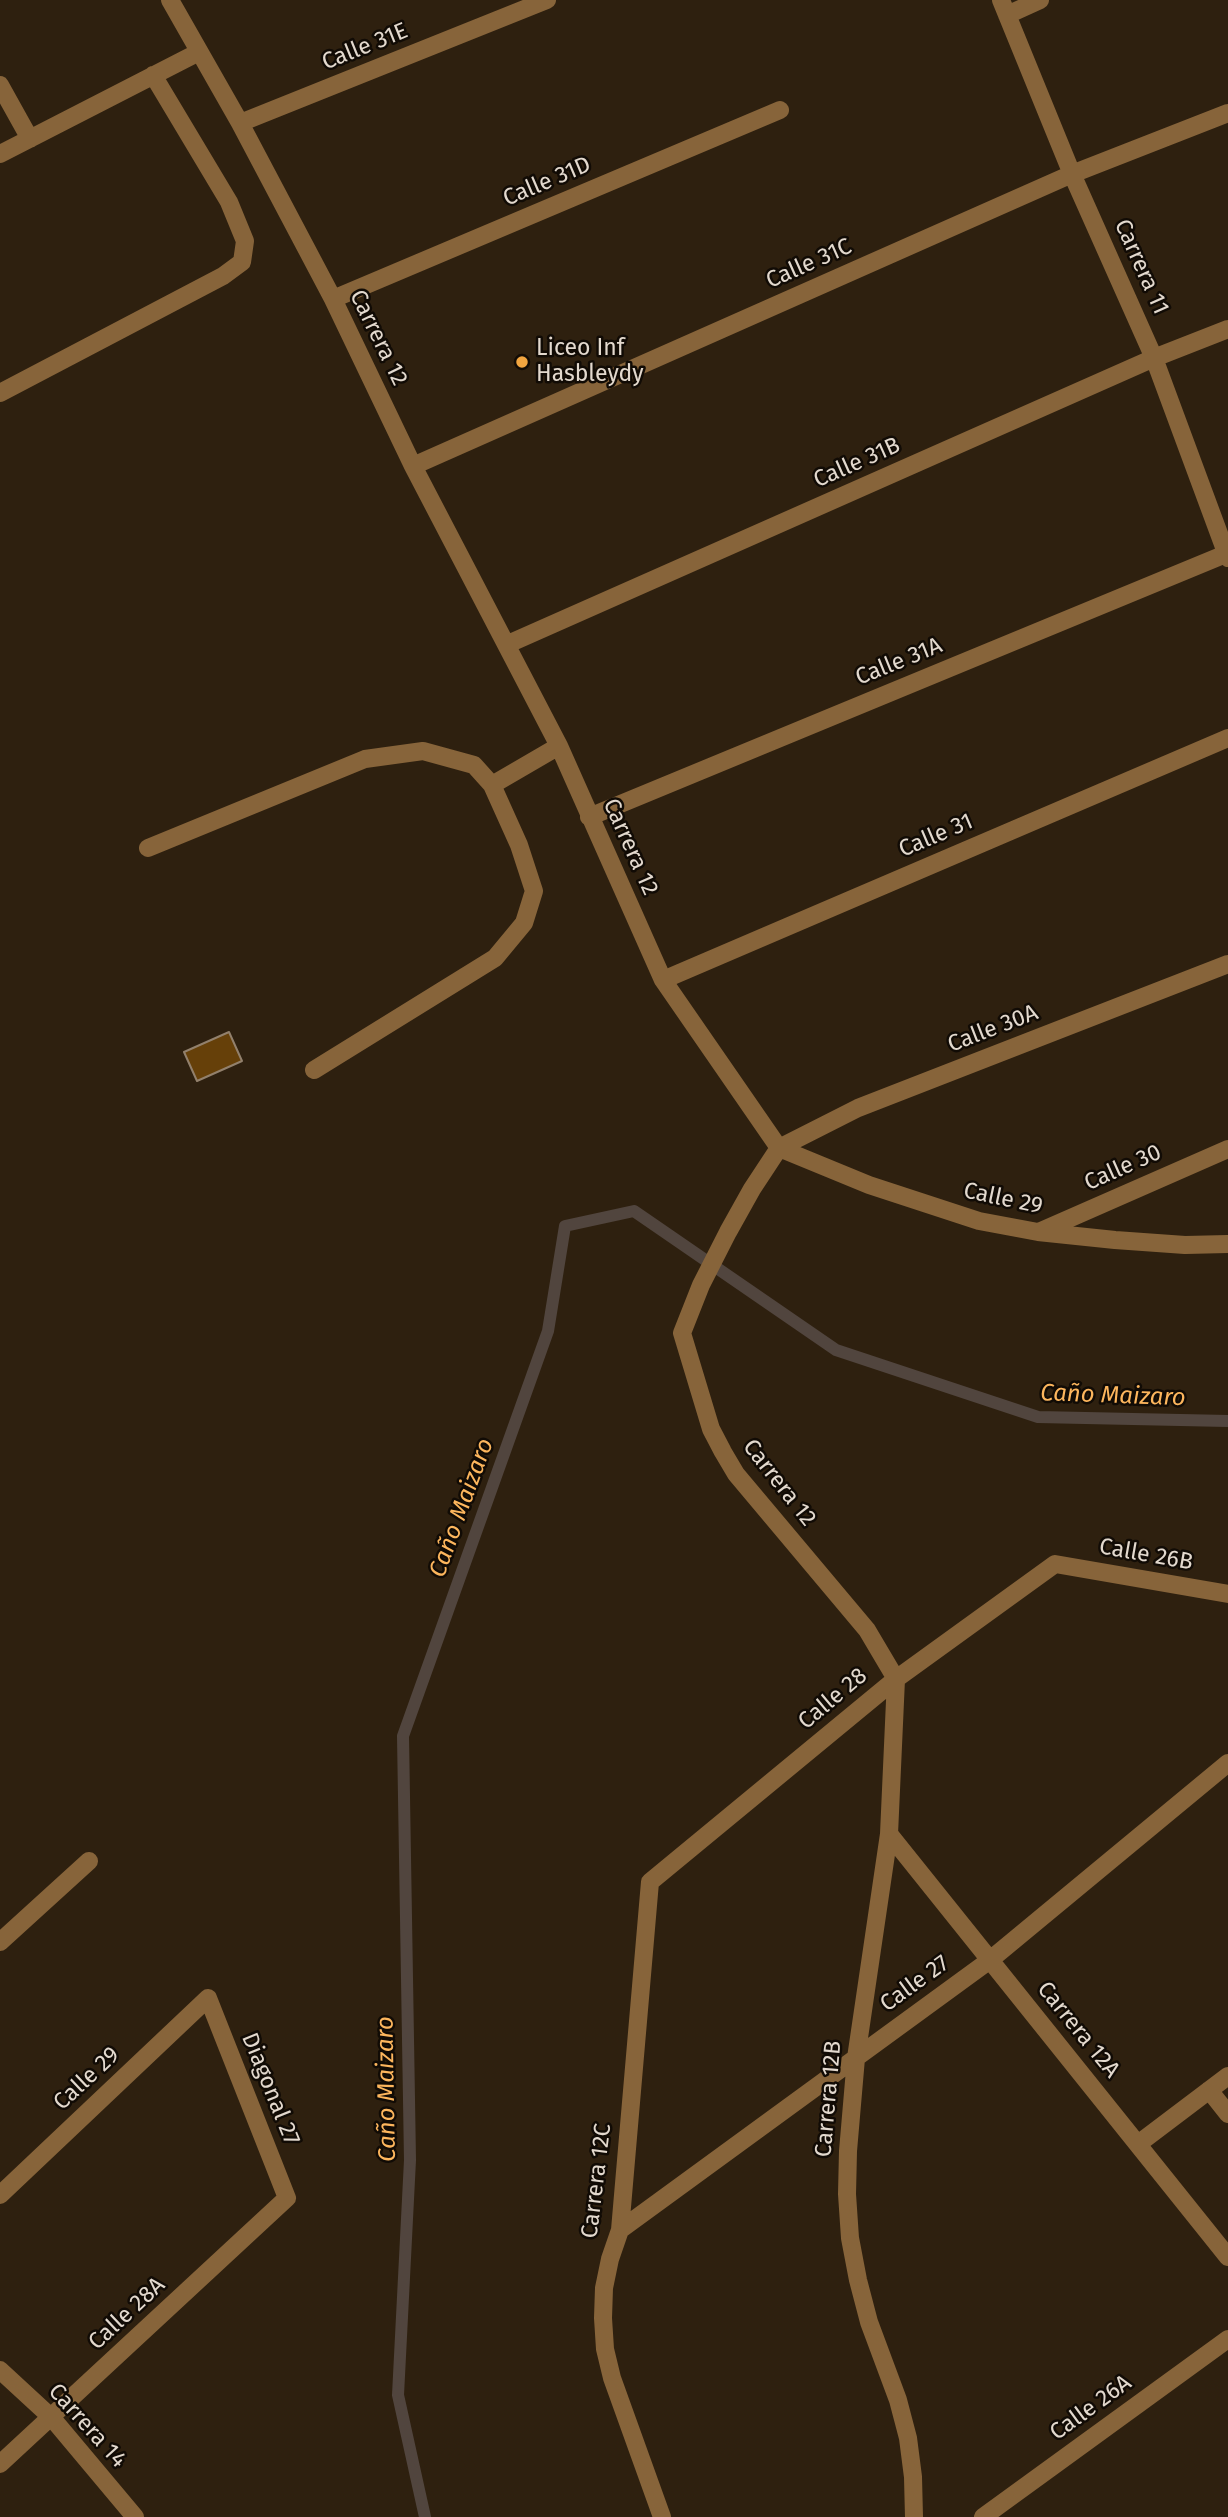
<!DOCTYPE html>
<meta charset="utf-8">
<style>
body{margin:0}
canvas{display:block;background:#2e200f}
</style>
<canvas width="1228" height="2517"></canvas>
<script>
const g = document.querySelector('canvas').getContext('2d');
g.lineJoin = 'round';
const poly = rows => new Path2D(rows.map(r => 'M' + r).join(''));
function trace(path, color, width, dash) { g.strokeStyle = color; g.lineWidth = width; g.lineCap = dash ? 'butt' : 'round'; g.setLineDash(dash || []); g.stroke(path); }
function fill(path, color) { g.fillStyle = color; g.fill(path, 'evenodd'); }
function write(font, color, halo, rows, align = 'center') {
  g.font = font + ' "Fira Sans",sans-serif'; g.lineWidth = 5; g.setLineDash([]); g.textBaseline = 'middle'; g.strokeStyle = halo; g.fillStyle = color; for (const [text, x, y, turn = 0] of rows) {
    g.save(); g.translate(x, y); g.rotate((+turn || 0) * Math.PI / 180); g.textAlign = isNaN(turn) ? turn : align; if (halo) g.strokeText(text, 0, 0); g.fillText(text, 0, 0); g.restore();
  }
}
trace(poly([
 [425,2517,398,2395,410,2160,403,1736,548,1331,565,1226,634,1211,836,1350,1038,1417,1228,1421]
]), '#51453e', 12);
const building = poly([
 [229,1032,242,1061,197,1081,184,1052,229,1032]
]);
fill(building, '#664009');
trace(building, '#92806c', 2);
trace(poly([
 [170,0,240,123,333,299,413,466,559,746,663,980,779,1148],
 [1001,0,1072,174,1154,358,1228,558],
 [1007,15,1040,0],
 [0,85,30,139],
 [240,123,547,0],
 [0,154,199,52],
 [333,299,780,110],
 [0,393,223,276,242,262,245,241,229,202,153,75],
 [413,466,1072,174,1228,113],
 [508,644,1154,358,1228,329],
 [589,817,1228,553],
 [148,848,365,759,423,751,474,765,492,785,559,746],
 [663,980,1228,738],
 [314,1070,495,958,524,923,534,891,519,845,492,785],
 [779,1148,869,1185,979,1221,1038,1232,1115,1240,1185,1245,1228,1244],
 [1041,1231,1228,1149],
 [889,1834,1228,2257],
 [0,1942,89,1861],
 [1209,2090,1228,2114],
 [1138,2144,1228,2076],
 [0,2195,208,1998,287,2198,0,2464],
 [620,2230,990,1960,1228,1763],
 [0,2370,52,2418,135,2517],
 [662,2517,612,2378,605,2349,603,2318,604,2288,610,2259,620,2230,650,1882,896,1679,1055,1564,1228,1594],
 [914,2517,913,2477,908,2438,898,2400,869,2322,858,2280,850,2238,847,2194,848,2151,856,2058,889,1834,896,1679,867,1630,736,1474,723,1452,711,1429,682,1333,701,1285,728,1232,752,1189,779,1148,858,1108,1228,964],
 [983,2517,1228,2339]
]), '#87643a', 18);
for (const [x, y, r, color] of [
 [522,362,7,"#f1a540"]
]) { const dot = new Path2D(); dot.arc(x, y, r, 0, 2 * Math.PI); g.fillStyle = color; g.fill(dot); trace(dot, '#110b05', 2.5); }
write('23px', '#e3d9ce', '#110b05', [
 ["Calle 31E",365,47,-22],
 ["Calle 31D",547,182,-23],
 ["Calle 31C",809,264,-24],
 ["Carrera 11",1141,267,66],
 ["Carrera 12",378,338,64],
 ["Calle 31B",857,463,-24],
 ["Calle 31A",899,662,-22],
 ["Calle 31",936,836,-23],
 ["Carrera 12",630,847,66],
 ["Calle 30A",993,1029,-21],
 ["Calle 30",1123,1168,-24],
 ["Calle 29",1003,1199,12],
 ["Carrera 12",779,1483,52],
 ["Calle 26B",1146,1555,10],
 ["Calle 28",833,1699,-40],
 ["Calle 27",915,1984,-36],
 ["Carrera 12A",1078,2030,51],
 ["Calle 29",87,2079,-43],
 ["Diagonal 27",270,2089,68],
 ["Carrera 12B",829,2099,-85],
 ["Carrera 12C",597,2181,-83],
 ["Calle 28A",127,2314,-43],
 ["Calle 26A",1091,2408,-36],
 ["Carrera 14",87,2426,48]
]);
write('23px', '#e3d9ce', '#110b05', [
 ["Liceo Inf",536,349],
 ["Hasbleydy",536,375]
], 'left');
write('italic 24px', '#fdb65d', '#110b05', [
 ["Caño Maizaro",1113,1396,2],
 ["Caño Maizaro",462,1508,-70],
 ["Caño Maizaro",387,2089,-91]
]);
</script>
